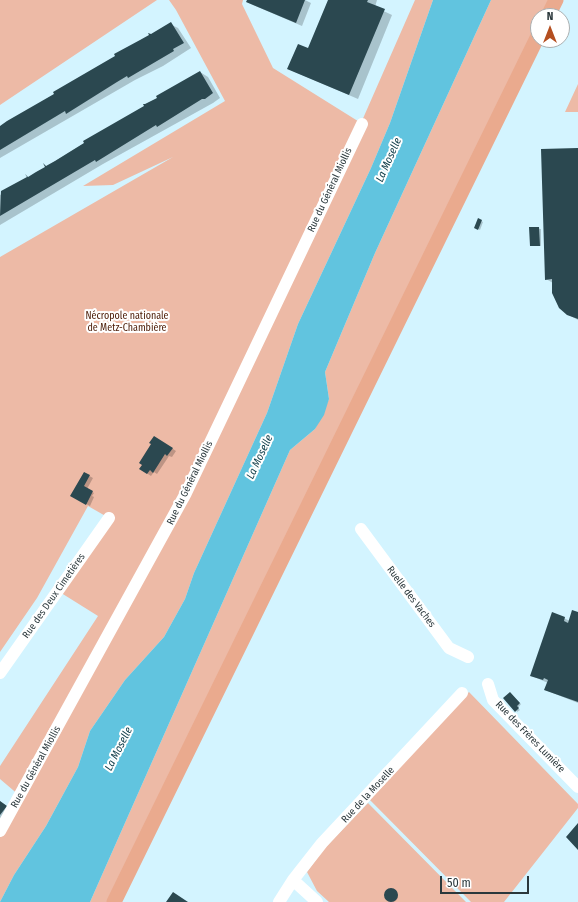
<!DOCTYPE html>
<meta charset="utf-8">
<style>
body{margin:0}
#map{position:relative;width:578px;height:902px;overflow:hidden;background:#d3f4ff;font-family:"Fira Sans Condensed",sans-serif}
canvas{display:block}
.north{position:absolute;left:530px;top:8px;width:40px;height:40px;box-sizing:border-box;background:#fff;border:1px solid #aaafb1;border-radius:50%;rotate:0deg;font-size:11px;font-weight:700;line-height:16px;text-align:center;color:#2b383c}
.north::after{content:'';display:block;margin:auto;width:14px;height:18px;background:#b44f20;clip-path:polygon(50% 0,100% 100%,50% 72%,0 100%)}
.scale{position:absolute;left:440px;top:876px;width:89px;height:18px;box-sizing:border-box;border:2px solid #2b383c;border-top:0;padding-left:5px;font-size:12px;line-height:14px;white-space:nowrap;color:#2b383c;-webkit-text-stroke:3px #fff;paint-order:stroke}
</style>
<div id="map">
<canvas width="578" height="902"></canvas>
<div class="north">N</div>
<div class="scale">50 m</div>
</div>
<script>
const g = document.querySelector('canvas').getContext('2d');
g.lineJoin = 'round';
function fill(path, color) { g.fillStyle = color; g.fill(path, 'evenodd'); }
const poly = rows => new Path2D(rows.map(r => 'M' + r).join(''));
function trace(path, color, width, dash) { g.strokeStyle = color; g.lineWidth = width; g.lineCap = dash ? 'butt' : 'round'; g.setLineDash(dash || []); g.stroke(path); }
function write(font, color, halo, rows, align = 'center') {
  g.font = font + ' "Fira Sans Condensed",sans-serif'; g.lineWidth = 4; g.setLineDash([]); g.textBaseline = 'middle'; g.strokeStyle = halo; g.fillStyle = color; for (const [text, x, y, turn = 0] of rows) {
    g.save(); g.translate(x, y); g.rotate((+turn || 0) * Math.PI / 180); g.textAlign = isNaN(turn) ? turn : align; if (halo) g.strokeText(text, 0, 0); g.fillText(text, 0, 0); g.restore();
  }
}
fill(poly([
 [0,0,157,0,0,105],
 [169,0,243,0,242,4,273,68,361,123,415,0,433,0,390,123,371,168,298,324,267,413,194,573,185,599,164,637,125,680,90,731,78,767,46,826,14,875,0,902,0,831,20,796,0,779,0,766,98,616,58,591,109,518,88,506,37,598,0,652,0,257,173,157,113,185,83,186,225,101,176,10],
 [491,0,551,0,546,16,538,16,538,36,114,902,90,902,290,450,315,429,329,399,325,372,375,253],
 [578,84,578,112,565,112],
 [469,692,578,804,578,808,504,902,471,902,367,797],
 [368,803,466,902,329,902,317,891,307,872,323,850]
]), '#edbaa6');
fill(poly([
 [433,0,491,0,375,253,325,372,329,399,324,415,315,429,290,450,90,902,0,902,14,875,46,826,78,767,90,731,125,680,164,637,185,599,194,573,267,413,298,324,371,168,390,123]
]), '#61c4df');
fill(poly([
 [248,0,305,0,311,3,302,26,253,5,247,2],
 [329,0,377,0,375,7,392,15,358,99,288,69,309,50],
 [170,24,178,28,191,48,163,66,135,80,0,158,0,127],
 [200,72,208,77,220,98,213,103,103,164,0,225,0,195],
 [578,149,578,320,567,314,553,283,546,279],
 [479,220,483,222,480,230,475,227],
 [530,228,541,229,541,246,531,245],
 [158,439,176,451,172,457,169,456,157,474,154,472,151,476,140,469],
 [84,473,93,478,87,489,94,493,92,496,94,497,90,506,71,496],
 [553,613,570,621,578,613,578,703,545,690,548,683,532,676],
 [510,693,521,704,518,708,520,710,517,712],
 [0,801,12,810,0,827],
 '386 896a6 6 0 1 1 12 0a6 6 0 1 1-12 0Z'
]), '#0003');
fill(poly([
 [247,0,305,0,296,23,246,2],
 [328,0,368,0,367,2,385,9,349,95,287,69,298,44,308,48],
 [171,22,184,43,173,49,174,51,128,78,127,76,117,82,66,114,65,111,0,150,0,126,7,121,54,94,53,92,115,56,114,54,140,40,149,35,148,33,151,34],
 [200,71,213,93,205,99,202,99,157,127,156,125,96,162,95,160,0,216,1,191,27,177,25,174,28,177,36,172,45,167,43,163,46,166,55,161,84,143,83,141,144,106,143,104,145,104,157,98,156,96],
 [578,148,578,319,567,315,559,308,552,293,552,279,545,280,541,149],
 [478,218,482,220,478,230,474,228],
 [529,227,539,227,540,246,530,246],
 [154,436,173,448,167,456,165,454,153,473,150,470,147,474,139,469,142,465,139,463,151,444,149,443],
 [84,472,90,475,84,486,93,491,86,505,70,496],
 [572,610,578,612,578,702,544,690,548,680,544,678,543,680,530,676,552,612,565,617,564,621,568,623],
 [510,692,520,703,517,706,519,708,515,712,503,698],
 [0,801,7,806,0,815],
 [578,823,578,850,566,837],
 '384 895a7 7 0 1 1 14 0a7 7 0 1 1-14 0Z',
 [173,892,188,902,166,902]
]), '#2b4850');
trace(poly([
 [361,529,449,648,468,657],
 [0,673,109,518],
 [488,684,493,700,578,787],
 [0,831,186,493,362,124],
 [293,880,317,902],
 [279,902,293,880,322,843,462,693]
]), '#fff', 12);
trace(poly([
 [548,16,556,0],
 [114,902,538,36]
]), '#eaaa8e', 15);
write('10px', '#2b383c', '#fff', [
 ["Rue du Général Miollis",330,190,-65],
 ["Rue du Général Miollis",190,483,-64],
 ["Rue des Deux Cimetières",54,596,-55],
 ["Ruelle des Vaches",411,597,53],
 ["Rue des Frères Lumière",530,737,46],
 ["Rue du Général Miollis",36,767,-61],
 ["Rue de la Moselle",368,795,-47]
]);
write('10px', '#4f200b', '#fff', [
 ["Nécropole nationale",127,316],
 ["de Metz-Chambière",127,328]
]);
write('italic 11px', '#0b3a46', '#fff', [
 ["La Moselle",389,160,-66],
 ["La Moselle",260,457,-65],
 ["La Moselle",119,749,-63]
]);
</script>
